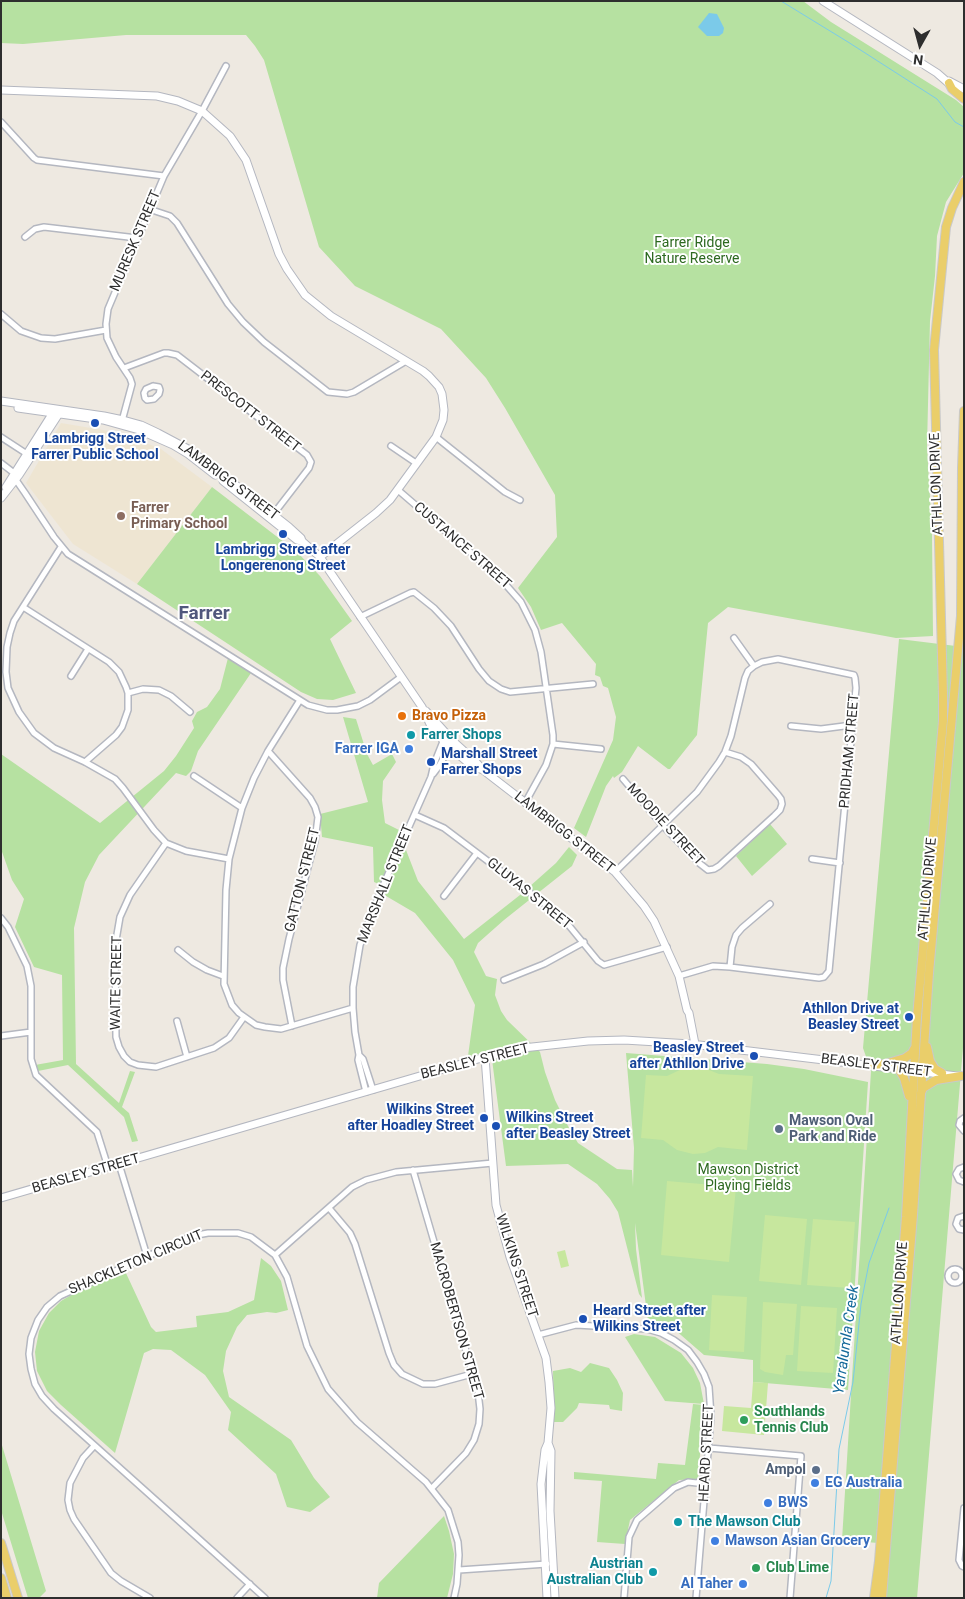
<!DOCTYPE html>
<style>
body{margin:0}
#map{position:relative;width:965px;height:1599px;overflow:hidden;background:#eee9e1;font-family:Roboto,sans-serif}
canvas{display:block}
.frame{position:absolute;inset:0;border:2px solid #2e2e2e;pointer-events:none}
.north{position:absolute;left:895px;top:20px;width:50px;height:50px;-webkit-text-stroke:4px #fff;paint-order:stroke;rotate:187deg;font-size:14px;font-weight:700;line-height:20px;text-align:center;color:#2e2e2e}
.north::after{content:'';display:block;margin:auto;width:18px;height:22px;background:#2e2e2e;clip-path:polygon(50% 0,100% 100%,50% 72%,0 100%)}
</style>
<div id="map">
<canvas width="965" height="1599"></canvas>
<div class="frame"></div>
<div class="north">N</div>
</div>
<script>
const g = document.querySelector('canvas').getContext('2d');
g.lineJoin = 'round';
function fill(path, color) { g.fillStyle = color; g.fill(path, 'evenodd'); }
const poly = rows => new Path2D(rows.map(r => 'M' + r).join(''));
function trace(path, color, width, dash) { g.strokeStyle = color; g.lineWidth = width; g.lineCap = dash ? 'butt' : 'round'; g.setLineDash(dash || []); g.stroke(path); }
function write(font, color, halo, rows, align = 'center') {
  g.font = font + ' Roboto,sans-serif'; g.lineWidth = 4; g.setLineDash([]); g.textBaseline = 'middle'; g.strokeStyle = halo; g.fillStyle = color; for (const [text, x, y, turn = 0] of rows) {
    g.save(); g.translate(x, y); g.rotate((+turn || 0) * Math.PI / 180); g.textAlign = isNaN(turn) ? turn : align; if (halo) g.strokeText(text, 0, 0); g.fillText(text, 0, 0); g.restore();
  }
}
fill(poly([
 [61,423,121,433,161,449,212,487,137,584,73,544,26,483]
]), '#eee5d2');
fill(poly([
 [1,1,803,1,831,22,956,100,964,107,964,173,946,202,937,236,935,276,930,321,927,446,932,532,933,636,896,638,728,607,708,623,697,735,670,769,668,769,638,746,622,772,614,778,613,776,606,786,586,837,574,828,613,740,616,717,608,688,603,686,600,677,595,675,596,664,562,623,541,630,531,607,518,588,557,537,555,495,505,408,486,378,441,329,355,286,319,247,264,60,255,46,246,35,126,35,23,44,1,43],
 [212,487,297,552,320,576,352,621,330,639,356,693,333,700,317,699,301,692,137,584],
 [899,639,964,647,964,1036,917,1598,886,1598,890,1544,842,1540,871,1071,863,1048],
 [228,658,251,673,198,751,191,771,186,776,176,773,99,855,85,882,74,928,76,1064,119,1103,130,1071,135,1072,122,1107,129,1113,138,1141,132,1142,124,1117,68,1065,38,1071,35,1065,63,1060,62,975,34,967,15,927,24,899,12,880,1,849,1,754,100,823,164,771,176,756,194,728,192,721,197,712,207,707,220,689],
 [343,717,356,719,367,754,373,765,392,754,396,762,383,781,382,800,385,823,403,832,406,850,418,881,464,939,520,895,556,863,569,847,577,855,572,866,504,920,478,943,474,952,486,976,497,979,495,995,501,1011,507,1020,540,1052,545,1072,555,1100,569,1128,578,1143,617,1169,632,1170,633,1187,634,1148,626,1053,767,1064,804,1069,868,1082,848,1390,753,1382,753,1360,704,1355,674,1329,648,1321,635,1223,636,1249,642,1298,639,1294,618,1212,610,1199,597,1184,568,1164,506,1166,491,1052,468,1056,475,1005,453,960,415,913,386,896,381,885,374,882,373,847,322,837,320,814,368,802],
 [770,824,787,844,752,876,736,856],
 [261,1258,271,1266,281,1281,288,1310,276,1313,267,1312,247,1315,237,1327,226,1351,223,1371,229,1397,291,1440,314,1478,330,1497,310,1512,287,1507,276,1474,228,1430,231,1412,205,1375,171,1350,153,1349,144,1353,115,1453,61,1405,47,1391,37,1371,35,1352,39,1331,49,1313,61,1301,73,1294,125,1271,151,1327,156,1332,197,1327,196,1316,228,1312,254,1300],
 [634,1334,655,1337,681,1353,693,1368,700,1383,704,1404,665,1401,625,1337],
 [590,1363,609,1368,617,1380,623,1393,622,1411,610,1409,609,1405,579,1403,577,1408,563,1422,554,1422,553,1371,570,1368,581,1372],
 [693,1404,704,1405,698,1479,679,1480,630,1520,625,1544,597,1542,602,1481,574,1479,574,1472,656,1479,658,1463,685,1465],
 [1,1442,46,1591,39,1598,28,1598,1,1510],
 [444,1516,449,1531,454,1554,453,1574,447,1598,377,1598,379,1583]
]), '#b6e1a1');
fill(poly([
 [693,1067,704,1068,719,1074,753,1076,747,1150,718,1147,705,1153,693,1154,677,1150,663,1140,641,1138,646,1075,667,1076,682,1069],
 [667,1181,736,1187,729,1262,661,1255],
 [765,1215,807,1219,801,1285,759,1281],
 [813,1219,855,1222,850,1288,807,1285],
 [565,1250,569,1266,561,1268,557,1252],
 [712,1295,747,1297,744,1352,709,1350],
 [763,1302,797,1304,793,1355,786,1355,783,1375,765,1372,760,1369],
 [801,1306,837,1308,833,1373,797,1371],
 [753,1382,768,1383,764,1435,722,1431,724,1406,751,1408]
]), '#c7e79e');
fill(poly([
 [709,13,717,14,724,28,723,33,719,36,707,36,698,27]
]), '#7bcae9');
trace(poly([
 [781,1,848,42,937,99,955,122,964,127],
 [826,1598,831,1581,839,1449,853,1382,861,1304,869,1263,889,1208]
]), '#7bcae9', 1);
const street = poly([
 [1,122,34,158,37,160,164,176],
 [149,209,170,216,177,223,228,304,243,322,264,342,328,392,347,394,354,392,406,361],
 [25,237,35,229,44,227,137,238],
 [1,314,21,331,41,338,55,339,106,330],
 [124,368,164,353,168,353,177,355,307,455,311,462,309,468,272,516],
 [153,386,159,387,160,390,159,394,154,399,147,400,145,398,144,393,146,389,153,386],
 [122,421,132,384,130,378,116,357,107,338,106,324,108,309,164,176,202,111,226,66],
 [1,437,27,454],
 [436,437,505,492,520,500],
 [391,446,416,463],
 [1,463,14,473,16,480,25,493,54,537,68,554,308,705,327,710,337,710,358,706,370,700,401,677],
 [398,490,499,577,521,602,535,630,541,652,553,735,553,744,546,765,525,803],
 [61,547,14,621,10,633,7,647,6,672,8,688,19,712,34,733,54,748,85,762,115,779,123,788,154,830,166,843,186,851,229,859],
 [23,607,109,662,119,672,126,687,128,693,128,710,122,727,116,735,85,762],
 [360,617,410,593,414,592,434,608,451,626,479,669,489,681,501,689,510,692,593,684],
 [734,638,754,666],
 [71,676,88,649],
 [128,693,143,689,159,690,171,696,190,712],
 [300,700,268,751,254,778,242,808,229,859,226,890,224,984,232,1005,239,1013,256,1025,265,1027,281,1029,353,1008],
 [791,726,821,729,852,725],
 [553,744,601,749],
 [268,751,310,798,315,807,318,817,315,841,289,939,283,968,283,980,292,1026],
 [433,774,439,766,451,745],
 [194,776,242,808],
 [623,779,663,826,699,863,708,870,714,869,719,866,774,816,780,810,782,804,781,799,778,795,751,764,741,757,725,752],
 [415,815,444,828,554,911,566,922,598,961,604,965,667,947],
 [166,843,130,895,120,917,115,946,116,1037,119,1047,124,1056,130,1062,138,1065,156,1067,214,1048,229,1038,244,1017],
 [812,859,840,863],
 [615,872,697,792,719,762,725,752,731,736,745,678,748,671,754,666,762,662,778,659,854,675,855,678,856,688,829,971,824,977,819,978,730,967,713,966,679,976],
 [444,896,477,853],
 [1,918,8,927,27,966,31,986,31,1059,36,1075,97,1132,108,1167],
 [178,950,193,962,207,970,223,976],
 [730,967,732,947,736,935,742,928,770,904],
 [504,980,544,964,584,942],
 [177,1021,187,1057],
 [1,1036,31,1032],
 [359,1055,363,1059,373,1090],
 [366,1092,358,1060,359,1055,355,1032,353,1008,353,987,360,945,381,890,431,777,434,764,444,739],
 [964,1118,960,1121,959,1125,964,1131],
 [119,1164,147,1256],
 [964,1167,959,1169,956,1174,959,1180,964,1182],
 [413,1170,478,1392,480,1409,479,1424,474,1440,466,1453,432,1488],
 [329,1208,350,1233,355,1244,389,1353,394,1365,402,1374,423,1384,435,1384,472,1374],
 [964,1216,958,1218,956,1224,959,1229,964,1230],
 [275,1255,352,1187,366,1180,396,1172,493,1163],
 '948 1276a7 7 0 1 1 14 0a7 7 0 1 1-14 0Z',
 [538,1335,576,1325,647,1329,661,1333,674,1340,688,1350,697,1362,704,1374,709,1387,711,1416,696,1598],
 [94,1446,83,1458,70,1483,68,1500,70,1510,74,1519,111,1573,121,1581,150,1598],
 [709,1448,801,1456,790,1598],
 [964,1508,959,1560,962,1566,964,1567],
 [459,1570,547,1564],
 [237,1598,250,1584],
 [265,1598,54,1409,42,1396,35,1384,31,1369,29,1354,31,1338,38,1320,47,1307,60,1296,192,1236,208,1233,238,1233,251,1237,275,1255,287,1277,307,1346,328,1389,357,1422,426,1482,448,1510,458,1542,459,1555,457,1584,454,1598],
 [624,1598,629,1537,637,1520,674,1488,688,1482,697,1483,707,1476]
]);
const secondary = poly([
 [823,1,937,73,953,87],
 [949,81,964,89],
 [1,90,157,96,178,101,202,111,230,136,246,160,279,254,287,269,305,295,331,316,423,371,429,376,439,387,442,394,444,410,443,420,436,437,390,500,376,513,320,557],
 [1,401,104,416,123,420,141,425,158,433,190,450,228,479,289,527,301,538,302,541,320,557,422,707,430,724,442,739,458,754,472,766,483,770],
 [18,408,103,420,139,430,173,445,188,454,215,475],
 [223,481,297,540,302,541],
 [6,487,54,411],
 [1,498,19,475,60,412],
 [426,711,453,741,475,761,483,770,615,872,644,906,654,921,679,976,687,1010,689,1013,695,1044],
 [485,1057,496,1205,510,1257,546,1358,549,1382,551,1408,548,1443,551,1451,550,1511,555,1598],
 [1,1198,485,1057,523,1048,588,1041,624,1040,691,1044,957,1076],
 [547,1598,541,1484,545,1450,548,1443]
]);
const primary = poly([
 [949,83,952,89,964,99],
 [927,1047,930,1061,935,1069,942,1073],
 [871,1065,885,1064,905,1058,912,1053,914,1049],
 [898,1068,904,1078,909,1096],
 [921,1093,923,1088,936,1080,961,1076],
 [1,1543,18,1598],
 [1,1578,7,1598],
 [874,1598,879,1561,906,1217,917,1017,943,721,943,695,934,350,946,227,952,208,964,182],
 [882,1598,913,1215,929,973,961,616,962,468,964,411]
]);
trace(street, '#b4b7c0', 8);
trace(secondary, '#b4b7c0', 9);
trace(primary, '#c9c9c9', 10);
trace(street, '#fff', 5);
trace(secondary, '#fff', 7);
trace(primary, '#eace6a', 8);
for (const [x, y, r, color] of [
 [95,423,5,"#1a4fb4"],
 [121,516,5,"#8d6e63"],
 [283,534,5,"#1a4fb4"],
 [402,716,5,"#e8710a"],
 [411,735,5,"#0f9aa8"],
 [409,749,5,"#3f7fe0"],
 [431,762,5,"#1a4fb4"],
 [909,1017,5,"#1a4fb4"],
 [754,1056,5,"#1a4fb4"],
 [484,1118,5,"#1a4fb4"],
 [496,1126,5,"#1a4fb4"],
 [779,1129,5,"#5c6f8a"],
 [583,1319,5,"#1a4fb4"],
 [744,1420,5,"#2e9e5b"],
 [816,1470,5,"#5c6f8a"],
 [815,1483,5,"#3f7fe0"],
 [768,1503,5,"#3f7fe0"],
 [678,1522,5,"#0f9aa8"],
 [715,1541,5,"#3f7fe0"],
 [756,1568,5,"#2e9e5b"],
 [653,1572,5,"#0f9aa8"],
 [743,1584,5,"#3f7fe0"]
]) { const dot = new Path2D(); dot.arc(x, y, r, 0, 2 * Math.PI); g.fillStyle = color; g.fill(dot); trace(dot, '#fff', 2); }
write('14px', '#2e2e2e', '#fff', [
 ["MURESK STREET",136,241,-67],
 ["PRESCOTT STREET",250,412,38],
 ["LAMBRIGG STREET",228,481,37],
 ["ATHLLON DRIVE",937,484,-92],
 ["CUSTANCE STREET",462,546,41],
 ["PRIDHAM STREET",850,751,-85],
 ["MOODIE STREET",665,825,47],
 ["LAMBRIGG STREET",564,833,38],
 ["GATTON STREET",303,880,-76],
 ["MARSHALL STREET",386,884,-68],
 ["ATHLLON DRIVE",928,889,-85],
 ["GLUYAS STREET",529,894,39],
 ["WAITE STREET",117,983,-89],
 ["BEASLEY STREET",475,1062,-14],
 ["BEASLEY STREET",876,1066,7],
 ["BEASLEY STREET",86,1174,-16],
 ["SHACKLETON CIRCUIT",136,1263,-23],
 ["WILKINS STREET",516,1266,72],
 ["ATHLLON DRIVE",900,1293,-86],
 ["MACROBERTSON STREET",456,1321,74],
 ["HEARD STREET",707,1453,-87]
]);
write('14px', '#2d6920', '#fff', [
 ["Farrer Ridge",692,243],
 ["Nature Reserve",692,259],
 ["Mawson District",748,1170],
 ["Playing Fields",748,1186]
]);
write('bold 14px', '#164399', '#fff', [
 ["Lambrigg Street",95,439,"center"],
 ["Farrer Public School",95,455,"center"],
 ["Lambrigg Street after",283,550,"center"],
 ["Longerenong Street",283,566,"center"],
 ["Marshall Street",441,754],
 ["Farrer Shops",441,770],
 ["Athllon Drive at",899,1009,"right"],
 ["Beasley Street",899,1025,"right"],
 ["Beasley Street",744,1048,"right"],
 ["after Athllon Drive",744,1064,"right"],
 ["Wilkins Street",474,1110,"right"],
 ["after Hoadley Street",474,1126,"right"],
 ["Wilkins Street",506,1118],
 ["after Beasley Street",506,1134],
 ["Heard Street after",593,1311],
 ["Wilkins Street",593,1327]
], 'left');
write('bold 14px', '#785e54', '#fff', [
 ["Farrer",131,508],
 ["Primary School",131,524]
], 'left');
write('bold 14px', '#c56008', '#fff', [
 ["Bravo Pizza",412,716]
], 'left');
write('bold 14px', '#0d838f', '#fff', [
 ["Farrer Shops",421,735],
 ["The Mawson Club",688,1522],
 ["Austrian",643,1564,"right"],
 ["Australian Club",643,1580,"right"]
], 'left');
write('bold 14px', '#366cbe', '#fff', [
 ["Farrer IGA",399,749,"right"],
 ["EG Australia",825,1483],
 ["BWS",778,1503],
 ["Mawson Asian Grocery",725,1541],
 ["Al Taher",733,1584,"right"]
], 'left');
write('bold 14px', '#4e5e75', '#fff', [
 ["Mawson Oval",789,1121],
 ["Park and Ride",789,1137],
 ["Ampol",806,1470,"right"]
], 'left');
write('bold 14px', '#27864d', '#fff', [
 ["Southlands",754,1412],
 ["Tennis Club",754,1428],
 ["Club Lime",766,1568]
], 'left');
write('italic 15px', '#156a9a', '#fff', [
 ["Yarralumla Creek",847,1340,-82]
]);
write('bold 19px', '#50577c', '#fff', [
 ["Farrer",204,614]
]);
</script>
